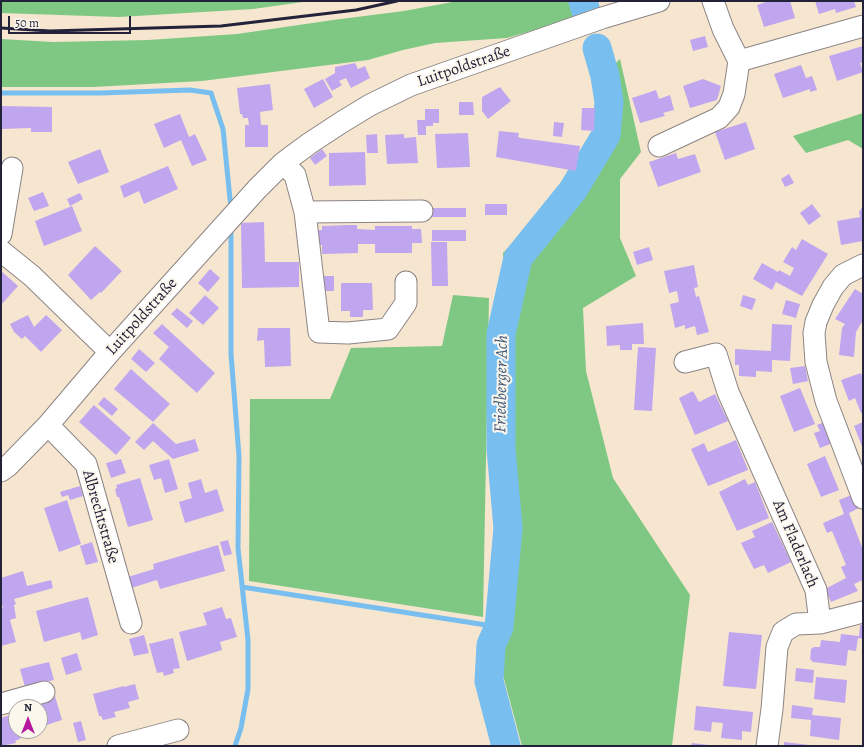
<!DOCTYPE html>
<meta charset="utf-8">
<style>
body{margin:0}
#map{position:relative;width:864px;height:747px;overflow:hidden;background:#f6e6cf;font-family:Alegreya,serif}
canvas{display:block}
.frame{position:absolute;inset:0;border:2px solid #22223b;pointer-events:none}
.north{position:absolute;left:8px;top:699px;width:40px;height:40px;box-sizing:border-box;background:#fbf7ec;border:1px solid #a4a2a5;border-radius:50%;rotate:0deg;font-size:11px;font-weight:700;line-height:16px;text-align:center;color:#22223b}
.north::after{content:'';display:block;margin:auto;width:14px;height:18px;background:#b5179e;clip-path:polygon(50% 0,100% 100%,50% 72%,0 100%)}
.scale{position:absolute;left:8px;top:16px;width:123px;height:18px;box-sizing:border-box;border:2px solid #22223b;border-top:0;padding-left:5px;font-size:12px;line-height:14px;white-space:nowrap;color:#22223b;-webkit-text-stroke:3px #fbf7ec;paint-order:stroke}
</style>
<div id="map">
<canvas width="864" height="747"></canvas>
<div class="frame"></div>
<div class="north">N</div>
<div class="scale">50 m</div>
</div>
<script>
const g = document.querySelector('canvas').getContext('2d');
g.lineJoin = 'round';
function fill(path, color) { g.fillStyle = color; g.fill(path, 'evenodd'); }
const poly = rows => new Path2D(rows.map(r => 'M' + r).join(''));
function trace(path, color, width, dash) { g.strokeStyle = color; g.lineWidth = width; g.lineCap = dash ? 'butt' : 'round'; g.setLineDash(dash || []); g.stroke(path); }
function write(font, color, halo, rows, align = 'center') {
  g.font = font + ' Alegreya,serif'; g.lineWidth = 4; g.setLineDash([]); g.textBaseline = 'middle'; g.strokeStyle = halo; g.fillStyle = color; for (const [text, x, y, turn = 0] of rows) {
    g.save(); g.translate(x, y); g.rotate((+turn || 0) * Math.PI / 180); g.textAlign = isNaN(turn) ? turn : align; if (halo) g.strokeText(text, 0, 0); g.fillText(text, 0, 0); g.restore();
  }
}
fill(poly([
 [1,1,310,1,253,9,119,17,1,13],
 [458,1,574,1,579,17,507,38,435,43,403,50,368,60,202,81,93,87,1,87,1,39,53,42,148,40,237,34,333,20,404,11],
 [620,59,641,152,620,179,620,238,636,276,583,308,586,371,613,478,690,595,672,746,522,746,500,664,513,569,503,253,554,201,598,134,593,85],
 [863,113,863,149,848,140,806,153,793,136],
 [453,295,489,298,483,617,249,581,250,399,330,399,351,348,442,346]
]), '#7fc884');
trace(poly([
 [1,93,100,93,190,90,211,93,223,129,231,209],
 [231,227,231,354,239,456,238,548,248,640,248,689,241,728,235,746],
 [242,587,499,627]
]), '#78bff0', 5);
trace(poly([
 [583,1,585,8],
 [506,746,489,681,491,645,499,627,508,528,501,449,501,334,518,258,573,190,606,135,609,102,605,76,597,48]
]), '#78bff0', 29);
fill(poly([
 [769,1,790,1,795,18,764,27,757,5],
 [815,1,854,1,856,7,836,13,835,9,819,14],
 [705,36,708,47,693,51,690,40],
 [863,46,863,62,860,63,863,72,837,81,829,56],
 [355,63,358,69,365,66,370,78,351,88,346,78,339,81,342,85,332,91,325,79,335,73,335,67],
 [801,65,806,78,812,76,817,90,810,92,810,89,783,98,774,74],
 [323,79,333,97,314,108,304,89],
 [703,79,721,86,717,100,690,108,683,86],
 [270,84,273,110,260,112,261,125,268,125,268,147,245,147,245,125,249,125,248,118,243,118,242,114,240,114,237,88],
 [500,87,511,101,488,119,482,111,482,97],
 [656,90,659,99,670,95,674,110,663,113,665,116,640,123,632,98],
 [459,102,473,102,474,115,459,115],
 [2,106,52,107,52,132,31,132,31,128,2,129],
 [582,108,595,108,594,131,581,130],
 [425,109,439,109,439,123,433,123,433,126,426,126,426,135,418,135,417,120,425,120],
 [180,114,189,137,195,134,207,160,192,166,181,140,164,148,154,124],
 [554,122,564,123,562,137,553,136],
 [746,122,755,149,725,160,715,132],
 [499,131,519,133,518,137,521,138,580,146,576,171,496,157],
 [468,133,470,167,437,168,435,134],
 [377,134,378,153,367,153,366,135],
 [404,134,404,138,416,137,418,163,387,164,385,135],
 [100,149,109,172,78,184,68,162],
 [322,149,327,156,315,165,310,158],
 [365,152,366,185,329,186,329,153],
 [676,153,678,159,695,154,701,172,658,187,649,162],
 [168,166,178,189,144,204,139,191,124,198,120,186],
 [789,174,794,183,785,187,781,179],
 [43,192,49,206,34,211,28,198],
 [80,193,83,199,70,206,67,199],
 [485,204,507,204,507,215,485,215],
 [812,204,821,216,809,225,800,213],
 [72,206,82,231,44,246,35,221],
 [430,208,466,208,466,217,430,217],
 [861,208,863,208,863,241,841,245,837,221,860,217,859,211,861,210],
 [264,222,265,262,299,262,299,287,242,288,241,223],
 [349,225,357,225,357,229,375,230,375,226,412,226,412,229,421,229,422,243,412,243,412,253,375,253,375,244,358,244,358,253,322,254,322,245,313,245,313,230,322,230,322,226],
 [432,230,466,230,466,241,432,241],
 [802,239,828,254,802,296,776,282,772,290,753,279,762,263,778,272,779,270,790,276,794,268,783,262,792,247,796,250],
 [431,242,447,242,448,286,432,286],
 [95,246,122,271,101,293,100,292,91,300,68,275],
 [649,247,653,260,637,265,633,252],
 [694,265,698,287,694,288,696,297,699,296,709,332,697,335,695,326,685,329,685,325,675,328,670,304,679,302,677,291,669,293,664,271],
 [210,269,220,278,208,292,198,283],
 [1,271,18,286,1,305],
 [319,276,334,276,334,291,319,291],
 [341,283,372,283,373,310,363,310,363,317,350,317,350,311,341,311],
 [855,289,863,294,863,320,856,332,854,357,839,355,842,328,845,324,835,319],
 [205,295,219,308,203,325,189,313],
 [743,295,756,299,752,310,740,306],
 [786,300,800,304,796,318,782,314],
 [177,308,193,321,187,328,171,314],
 [28,315,34,327,46,315,62,330,41,352,25,336,22,339,14,332,10,324],
 [643,323,644,344,632,344,632,350,620,350,620,345,607,346,606,326],
 [162,324,215,373,197,393,159,359,173,342,169,347,153,333],
 [772,324,792,325,790,361,772,360,772,372,756,371,756,377,739,376,739,365,735,365,735,349,771,351],
 [258,328,290,328,291,366,265,367,264,340,257,341],
 [638,347,656,348,652,411,634,410],
 [139,349,155,363,146,372,131,359],
 [805,366,808,381,793,384,790,368],
 [131,369,170,404,153,422,114,389],
 [861,373,863,379,863,412,861,413,855,398,849,401,841,380],
 [800,388,815,424,794,432,780,396],
 [693,391,699,402,715,394,728,421,695,435,679,398],
 [104,397,118,409,112,416,98,404],
 [94,405,131,438,116,455,79,422],
 [827,421,833,443,820,448,814,433,820,431,817,425],
 [863,422,863,449,854,426],
 [153,423,176,444,195,439,199,451,173,459,153,441,144,450,135,442],
 [736,440,748,470,708,486,691,449,704,443,708,452],
 [825,456,839,490,821,497,807,464],
 [121,459,126,473,111,478,106,463],
 [169,459,178,489,165,493,161,478,154,480,149,465],
 [140,478,153,520,128,527,119,497,117,497,115,489,117,488,116,485],
 [201,479,205,493,217,489,224,511,185,523,179,502,192,498,188,483],
 [745,479,748,485,755,482,769,518,737,531,719,492],
 [80,486,83,496,70,500,68,495,62,497,60,492],
 [854,494,859,508,849,513,863,550,863,580,854,584,858,591,831,602,825,589,846,578,841,567,846,565,832,531,827,533,823,523,844,514,839,500],
 [67,500,81,544,59,552,44,508],
 [772,522,791,562,768,573,764,565,754,569,741,543,755,537,752,531],
 [228,540,232,554,224,556,220,542],
 [92,542,98,562,86,565,80,546],
 [218,545,225,571,160,589,157,580,131,588,128,577,154,569,153,564],
 [23,571,27,586,51,580,53,588,14,599,16,604,14,605,16,618,10,620,16,642,1,646,1,609,3,608,1,600,1,578],
 [88,597,98,635,82,640,80,632,44,642,36,611,72,601,76,614,72,601],
 [222,607,226,619,231,618,237,637,220,642,222,650,187,661,179,632,207,625,203,613],
 [860,625,863,625,863,639,858,638,856,651,848,650,846,666,813,662,810,659,811,649,814,647,820,647,821,640,840,642,841,634,859,636],
 [729,632,762,635,756,689,723,686],
 [144,635,149,653,134,656,129,639],
 [173,638,180,668,173,669,174,673,164,676,163,672,157,673,149,644],
 [77,653,82,670,66,675,61,658],
 [49,662,54,680,25,687,20,669],
 [796,668,814,670,813,683,795,681],
 [816,677,847,680,845,703,814,699],
 [135,684,139,699,128,702,130,708,114,712,116,717,103,720,101,716,99,716,93,694,124,686,124,687],
 [55,696,62,720,40,727,40,707,34,707,33,703],
 [792,705,813,708,812,715,841,718,839,740,810,736,811,720,791,718],
 [696,706,753,712,751,732,742,731,742,740,721,738,723,723,712,722,711,732,694,730],
 [13,714,13,716,16,715,16,731,25,731,27,736,20,738,20,739,15,741,16,743,1,746,1,718],
 [81,721,86,740,78,742,73,723],
 [784,742,810,745,810,746,784,746],
 [692,743,709,745,709,746,691,746]
]), '#c0a6ee');
const minor = poly([
 [713,1,723,29,739,61,863,26],
 [659,146,719,118,729,107,734,94,739,61],
 [283,163,295,175,305,212,319,332,348,333,388,329,406,303,406,282],
 [305,212,422,211],
 [1,234,12,168],
 [1,251,32,276,110,352],
 [863,265,843,275,833,287,823,305,816,322,814,333,816,362,826,401,863,498],
 [685,362,716,354,728,392,816,590,820,623],
 [48,425,86,464,131,623],
 [1,471,8,466,48,425,110,352,257,189,283,163,310,143,342,122,370,105,411,85,602,18,659,1],
 [1,704,44,692],
 [118,746,178,730],
 [767,746,772,709,777,647,783,632,796,624,820,623,863,612]
]);
trace(minor, '#8c8485', 23);
trace(minor, '#fff', 21);
trace(poly([
 [1,28,50,31,221,26,356,10,397,1]
]), '#22223b', 3);
write('16px', '#22223b', '#fbf7ec', [
 ["Luitpoldstraße",464,67,-19],
 ["Luitpoldstraße",142,317,-48],
 ["Albrechtstraße",100,517,74],
 ["Am Fladerlach",795,544,67]
]);
write('italic 17px', '#40597a', '#fbf7ec', [
 ["Friedberger Ach",502,384,-89]
]);
</script>
